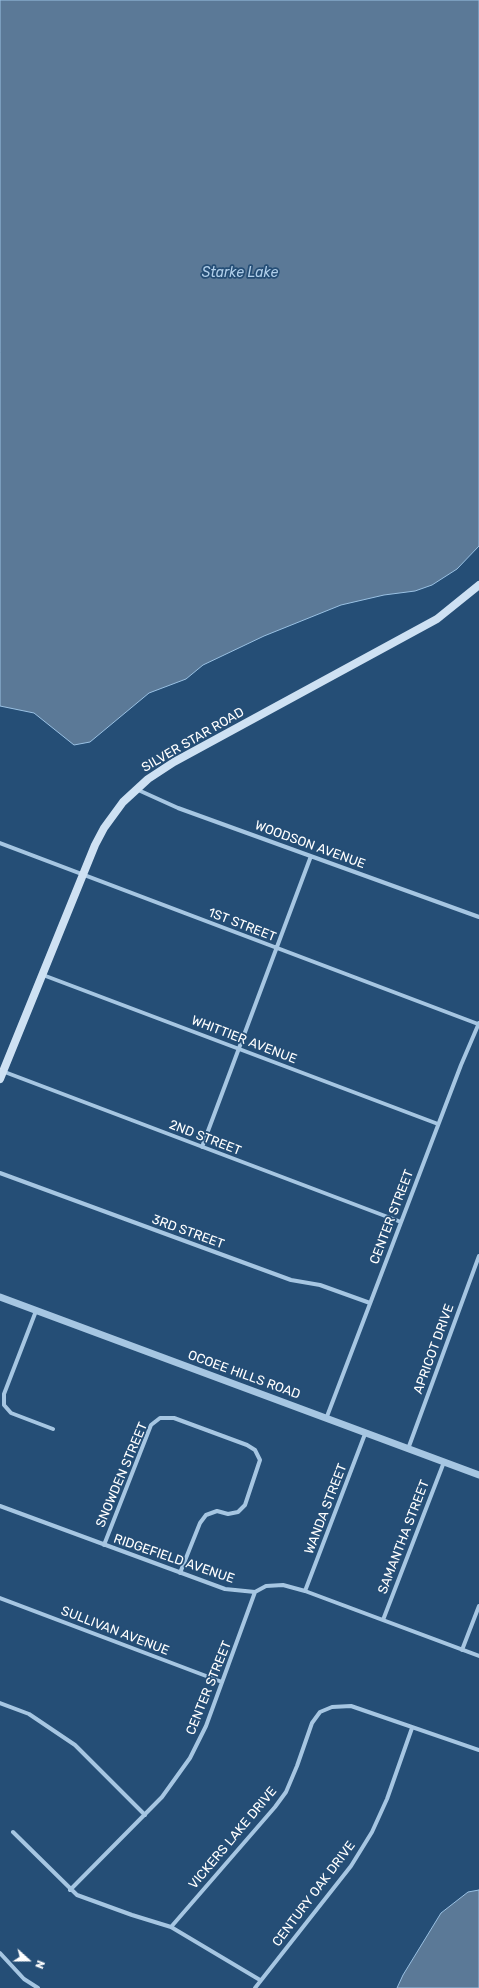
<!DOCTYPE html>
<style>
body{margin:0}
#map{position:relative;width:479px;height:1988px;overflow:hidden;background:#254e76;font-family:Rubik,sans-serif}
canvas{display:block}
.north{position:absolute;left:8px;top:1940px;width:40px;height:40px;-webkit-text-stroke:3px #254e76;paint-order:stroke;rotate:111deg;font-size:11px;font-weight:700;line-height:16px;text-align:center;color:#fff}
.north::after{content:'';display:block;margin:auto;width:14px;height:18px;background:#fff;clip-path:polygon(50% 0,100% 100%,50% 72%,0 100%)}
</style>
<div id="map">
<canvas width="479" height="1988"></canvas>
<div class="north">N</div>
</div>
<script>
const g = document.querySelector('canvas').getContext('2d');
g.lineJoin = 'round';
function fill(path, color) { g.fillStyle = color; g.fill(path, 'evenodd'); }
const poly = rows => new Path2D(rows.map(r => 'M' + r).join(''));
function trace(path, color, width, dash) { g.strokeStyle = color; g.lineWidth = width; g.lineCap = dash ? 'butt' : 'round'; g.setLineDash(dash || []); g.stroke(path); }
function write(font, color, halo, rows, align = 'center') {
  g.font = font + ' Rubik,sans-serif'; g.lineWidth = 3.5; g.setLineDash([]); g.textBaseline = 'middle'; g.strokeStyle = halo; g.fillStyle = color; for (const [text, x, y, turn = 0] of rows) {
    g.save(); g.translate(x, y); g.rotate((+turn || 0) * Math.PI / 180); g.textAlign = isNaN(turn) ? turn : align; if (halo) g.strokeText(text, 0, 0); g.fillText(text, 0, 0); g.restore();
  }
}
const water = poly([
 [0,0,479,0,479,546,457,569,432,585,415,591,384,595,341,605,264,636,203,665,186,679,149,693,90,742,74,745,34,713,0,706,0,0],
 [479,1890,479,1988,397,1988,403,1975,441,1913,468,1892,479,1890]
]);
fill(water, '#5b7997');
trace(water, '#9ac1e3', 1);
trace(poly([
 [136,789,178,808,479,917],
 [0,843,478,1024],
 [43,975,438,1124],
 [2,1071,401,1222],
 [202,1147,311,856],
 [0,1173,291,1280,320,1285,370,1303],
 [36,1311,4,1394,4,1405,11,1413,53,1429],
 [326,1419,461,1065,479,1023],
 [408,1449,479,1256],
 [0,1506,225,1589,255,1592,266,1586,283,1585,305,1591,479,1656],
 [104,1545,151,1425,160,1418,174,1418,247,1445,255,1450,260,1460,245,1505,238,1512,228,1514,217,1511,206,1515,200,1523,180,1573],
 [305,1591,365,1434],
 [0,1598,222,1682],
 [383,1620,444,1462],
 [462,1650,479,1606],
 [0,1703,29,1714,75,1745,145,1815],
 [13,1832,77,1895,132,1915,171,1927,260,1980],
 [70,1890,162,1797,190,1758,206,1726,255,1592],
 [171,1927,275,1807,286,1792,297,1766,312,1723,320,1712,332,1707,351,1706,479,1750],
 [0,1953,24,1979,38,1988],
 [255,1988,351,1866,372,1832,387,1799,412,1728]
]), '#a6c6e2', 4);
trace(poly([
 [0,1297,479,1475]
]), '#a6c6e2', 7);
trace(poly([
 [0,1079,95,845,104,828,123,802,148,779,174,762,437,619,479,585]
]), '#cee1f3', 8);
write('13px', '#fff', '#254e76', [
 ["SILVER STAR ROAD",193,740,-30],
 ["WOODSON AVENUE",310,845,20],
 ["1ST STREET",242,925,21],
 ["WHITTIER AVENUE",244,1040,21],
 ["2ND STREET",205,1138,21],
 ["CENTER STREET",392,1217,-69],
 ["3RD STREET",188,1232,20],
 ["APRICOT DRIVE",434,1349,-70],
 ["OCOEE HILLS ROAD",244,1375,20],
 ["SNOWDEN STREET",122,1475,-67],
 ["WANDA STREET",326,1509,-69],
 ["SAMANTHA STREET",404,1537,-69],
 ["RIDGEFIELD AVENUE",174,1559,19],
 ["SULLIVAN AVENUE",115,1631,21],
 ["CENTER STREET",209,1688,-68],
 ["VICKERS LAKE DRIVE",233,1838,-50],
 ["CENTURY OAK DRIVE",314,1894,-53]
]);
write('italic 14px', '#b1cfea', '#254e76', [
 ["Starke Lake",240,273]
]);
</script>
